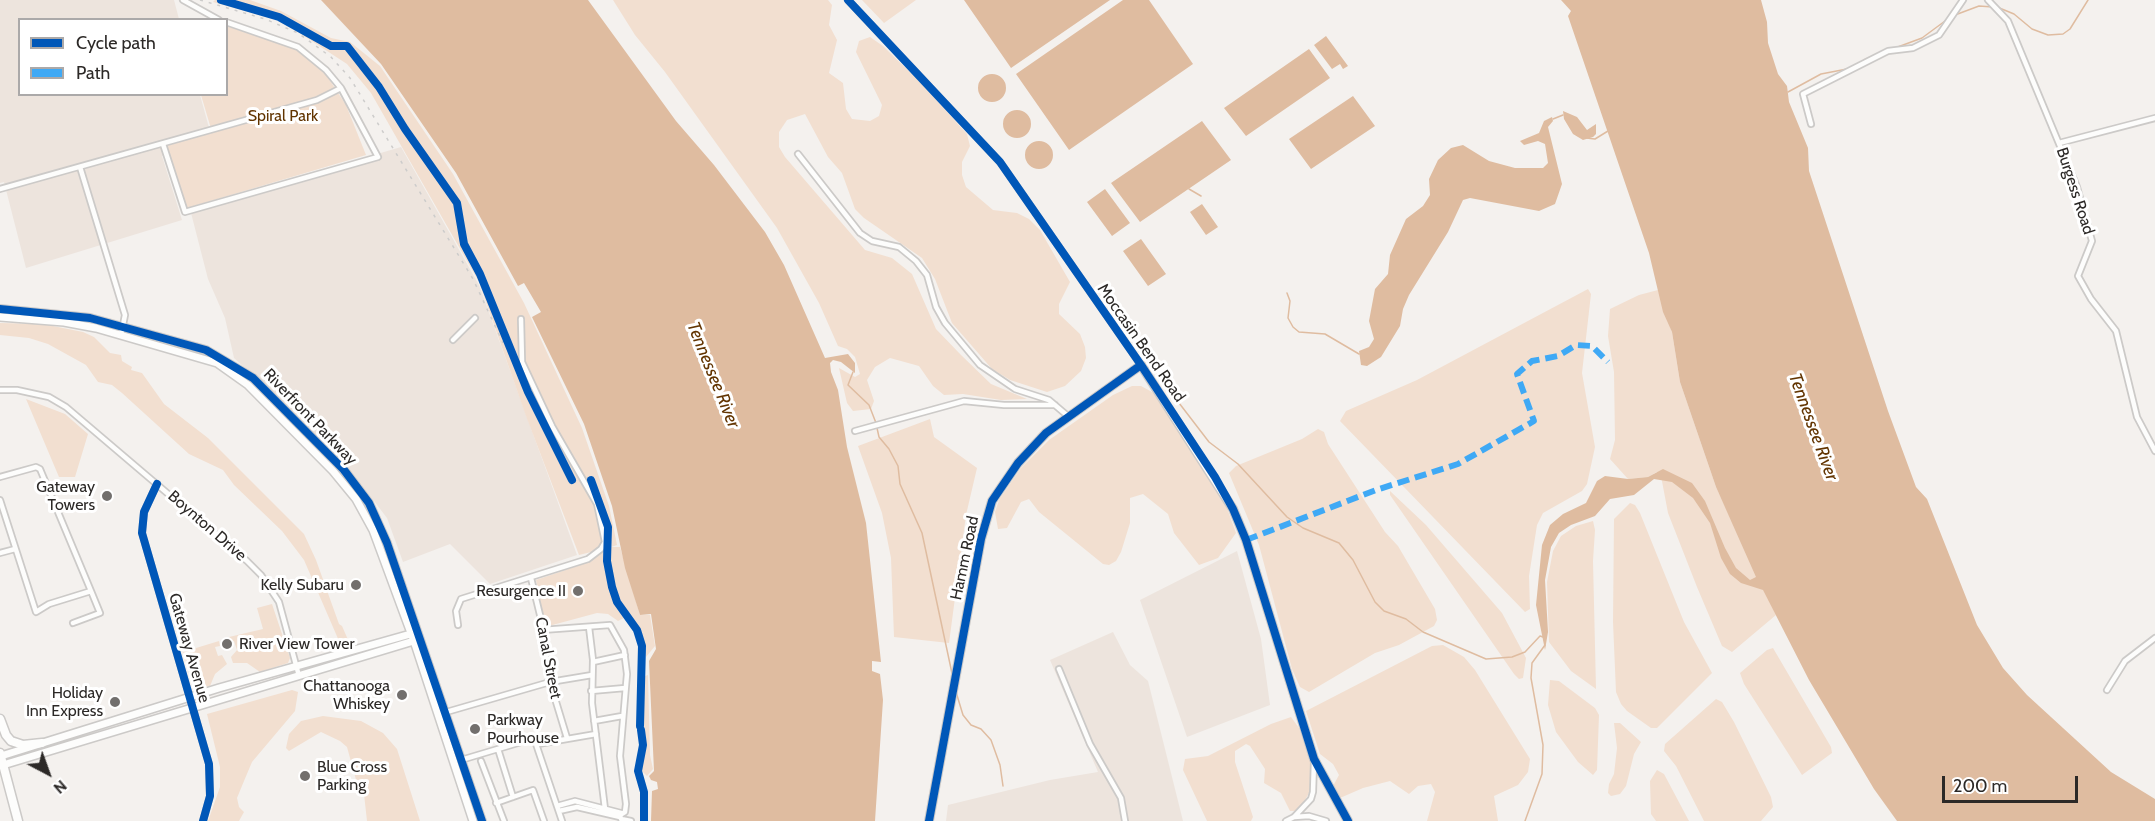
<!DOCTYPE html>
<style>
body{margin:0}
#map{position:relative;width:2155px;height:821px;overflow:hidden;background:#f4f1ee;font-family:Cabin,sans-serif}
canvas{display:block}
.legend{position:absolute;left:18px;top:18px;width:210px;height:78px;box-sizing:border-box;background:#fff;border:2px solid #aba9a9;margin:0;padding:8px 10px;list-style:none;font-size:18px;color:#2c2927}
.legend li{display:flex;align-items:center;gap:12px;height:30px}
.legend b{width:30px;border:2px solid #aba9a9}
.north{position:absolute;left:18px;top:743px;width:60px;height:60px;-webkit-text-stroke:4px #fff;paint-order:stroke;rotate:139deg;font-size:16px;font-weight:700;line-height:24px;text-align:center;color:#2c2927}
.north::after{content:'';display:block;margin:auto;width:21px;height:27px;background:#2c2927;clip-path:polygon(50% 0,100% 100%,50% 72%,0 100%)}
.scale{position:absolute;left:1942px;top:776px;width:136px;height:27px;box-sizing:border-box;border:3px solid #2c2927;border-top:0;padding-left:8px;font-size:18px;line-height:21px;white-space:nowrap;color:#2c2927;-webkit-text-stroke:4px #fff;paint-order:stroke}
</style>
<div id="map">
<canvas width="2155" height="821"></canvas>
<ul class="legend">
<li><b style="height:8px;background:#0057b8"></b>Cycle path</li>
<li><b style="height:8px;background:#3fa9f5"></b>Path</li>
</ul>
<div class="north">N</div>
<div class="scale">200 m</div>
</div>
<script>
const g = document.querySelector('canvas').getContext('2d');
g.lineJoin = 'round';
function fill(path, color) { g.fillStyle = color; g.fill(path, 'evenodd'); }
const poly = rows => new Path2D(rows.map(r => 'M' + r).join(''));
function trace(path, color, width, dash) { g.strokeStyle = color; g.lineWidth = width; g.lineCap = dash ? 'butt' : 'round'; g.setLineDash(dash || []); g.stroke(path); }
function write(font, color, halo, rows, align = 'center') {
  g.font = font + ' Cabin,sans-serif'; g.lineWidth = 6; g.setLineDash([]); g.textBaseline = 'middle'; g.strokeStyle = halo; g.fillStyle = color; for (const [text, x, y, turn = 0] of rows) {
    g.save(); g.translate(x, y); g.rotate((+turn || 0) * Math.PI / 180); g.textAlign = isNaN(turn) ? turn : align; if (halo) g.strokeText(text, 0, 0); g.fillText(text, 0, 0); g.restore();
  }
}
fill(poly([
 [0,0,174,0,179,19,20,20,20,94,200,95,211,135,162,156,182,220,26,268,4,182,0,183],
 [401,147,479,285,577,555,490,584,450,544,403,562,387,518,374,501,278,398,234,358,225,318,208,279,190,209],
 [1237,551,1261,639,1270,705,1187,737,1140,600],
 [1113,632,1130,665,1148,681,1183,821,946,821,948,805,1050,780,1098,772,1050,660]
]), '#ede4dd');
fill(poly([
 [215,0,250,0,281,11,331,38,350,42,380,66,453,174,524,303,582,428,609,506,617,545,611,547,620,547,640,615,650,615,655,646,646,657,640,629,630,615,618,621,608,614,597,613,545,627,536,580,583,564,603,549,579,555,526,416,479,282,371,93,347,64,281,21,213,2],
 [613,0,828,0,832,5,829,25,837,40,829,73,843,83,846,109,852,119,870,121,879,116,882,105,856,52,859,41,870,37,883,46,924,86,967,134,970,146,962,162,962,175,966,187,993,210,1017,213,1029,219,1040,230,1070,282,1059,304,1059,314,1080,334,1085,347,1086,358,1081,371,1065,386,1047,392,1010,380,992,369,952,323,935,279,922,258,864,218,855,209,842,173,828,157,805,114,787,120,779,132,779,147,785,157,865,250,892,258,912,274,936,329,961,355,991,384,1027,399,1001,400,963,394,944,395,933,386,919,366,890,358,875,367,867,380,874,401,871,409,853,411,847,403,839,368,855,377,860,374,855,357,847,349,838,346,819,303,777,228,665,72,635,35],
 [862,0,916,0,884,23],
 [226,26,293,48,310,59,325,73,346,105,366,155,187,208,166,146,212,132,201,95,226,94],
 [1588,289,1591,294,1582,373,1595,447,1587,484,1582,491,1543,513,1537,525,1529,576,1530,609,1525,612,1340,421,1346,411,1417,380],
 [1658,290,1672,332,1680,382,1716,487,1776,615,1732,652,1722,646,1697,587,1668,513,1661,476,1657,472,1648,477,1628,479,1610,459,1615,440,1614,372,1608,336,1610,309,1639,295],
 [0,323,43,324,83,332,94,337,110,353,121,355,122,361,132,367,131,370,142,373,164,404,208,438,304,534,316,560,339,624,342,626,349,642,342,644,339,641,304,560,282,531,234,485,223,470,189,454,122,393,112,385,98,382,86,365,48,344,29,338,0,335],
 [1132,386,1141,386,1152,392,1167,411,1224,500,1236,533,1218,558,1199,565,1174,533,1168,514,1143,494,1130,498,1130,523,1121,552,1116,561,1109,565,1103,564,1039,512,1029,499,1021,502,1007,528,998,529,995,512,999,500,1021,468,1049,440,1113,395],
 [26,399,65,414,88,434,75,477,59,477],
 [930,419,934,437,977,468,966,515,949,643,894,637,891,558,882,513,858,446],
 [1318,429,1324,432,1328,444,1385,532,1398,546,1435,609,1437,620,1434,626,1399,645,1375,653,1309,692,1300,687,1292,669,1259,545,1229,473,1236,466,1302,439],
 [1390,491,1426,525,1502,613,1526,658,1523,678,1519,679,1514,674,1390,495],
 [1630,503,1635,505,1640,513,1684,622,1712,673,1657,728,1651,728,1627,711,1621,704,1616,692,1613,622,1614,519],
 [1593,521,1595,530,1593,561,1596,689,1571,671,1549,642,1547,582,1553,551,1561,536,1576,526],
 [272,604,290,658,288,663,260,672,247,663,233,663,231,657,237,650,234,641,230,642,229,637,263,629,257,608],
 [219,641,220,646,215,647,218,656,222,655,227,664,215,674,210,686,195,689,183,652],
 [1443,645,1464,657,1475,670,1530,759,1528,772,1518,785,1494,796,1498,821,1427,821,1435,792,1431,784,1418,786,1409,794,1390,781,1363,788,1340,798,1333,786,1339,775,1333,764,1320,754,1306,711,1432,646],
 [1773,648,1831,747,1832,753,1802,775,1744,684,1740,673,1767,650],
 [648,675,650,755,653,769,647,776,640,769,646,741,642,711,645,676],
 [1550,680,1559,681,1595,708,1599,715,1597,770,1593,775,1578,762,1556,732,1548,705],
 [292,690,298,692,295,711,252,762,244,781,237,798,239,807,244,812,239,821,208,821,220,787,220,767,207,714],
 [1716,699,1722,702,1734,722,1771,797,1773,807,1761,821,1704,821,1676,766,1664,751,1665,744],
 [323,716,361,721,383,733,397,749,420,821,367,821,364,794,358,787,347,747,340,741,321,732,289,751,286,748,289,734,301,721],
 [1291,717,1299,728,1310,761,1310,791,1303,804,1295,811,1290,811,1281,793,1264,783,1265,769,1250,746,1246,744,1235,751,1235,762,1253,817,1251,821,1207,821,1183,770,1185,759,1208,756,1271,724],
 [1614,723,1620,723,1641,742,1634,754,1626,786,1620,794,1611,796,1608,793,1609,784,1614,774,1617,748],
 [1657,770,1664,774,1689,821,1656,821,1651,814,1650,781]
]), '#f2dfd0');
fill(poly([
 [321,0,588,0,676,121,714,165,765,232,784,265,825,358,848,354,855,363,855,373,841,362,833,360,830,363,831,372,838,390,847,447,866,523,881,662,872,661,872,671,880,674,883,700,875,821,651,821,652,791,658,789,657,782,651,780,649,776,654,771,649,661,656,649,651,614,640,615,625,568,612,506,584,424,532,317,541,312,524,283,518,286,456,173,381,64],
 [964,0,1110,0,1011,68],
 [1123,0,1149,0,1193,64,1069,150,1016,74],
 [1561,0,1761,0,1767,22,1768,43,1778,74,1787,86,1789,102,1808,148,1809,171,1888,411,1916,487,1927,499,1977,625,2003,668,2027,695,2111,772,2155,799,2155,821,1897,821,1874,789,1809,680,1763,590,1741,583,1730,574,1721,558,1710,523,1693,498,1672,482,1654,479,1634,495,1610,499,1595,516,1571,525,1559,533,1551,547,1545,580,1548,632,1545,650,1536,605,1542,545,1550,525,1563,514,1586,503,1597,481,1605,476,1628,479,1648,477,1663,469,1692,483,1705,501,1725,548,1736,568,1750,580,1756,577,1716,487,1680,382,1672,332,1663,312,1649,253,1568,16,1571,11],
 [1326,36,1348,66,1343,69,1340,64,1332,69,1314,45],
 [1309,49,1330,78,1246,136,1224,108],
 '978 88a14 14 0 1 1 28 0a14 14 0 1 1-28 0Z',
 [1353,96,1375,126,1311,169,1289,139],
 '1003 124a14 14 0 1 1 28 0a14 14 0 1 1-28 0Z',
 [1563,111,1577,117,1587,130,1596,124,1596,134,1593,137,1583,140,1573,134,1564,119],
 [1552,117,1553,121,1548,127,1562,184,1555,204,1539,211,1470,198,1463,200,1448,232,1409,295,1403,309,1400,326,1381,357,1367,366,1361,365,1359,351,1369,347,1374,339,1369,321,1375,289,1388,274,1390,255,1406,219,1423,206,1430,195,1429,179,1438,160,1451,148,1463,145,1489,161,1515,168,1543,168,1548,163,1545,144,1538,141,1524,145,1520,141,1539,133,1544,121],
 [1202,121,1231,160,1140,222,1111,183],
 '1025 155a14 14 0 1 1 28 0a14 14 0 1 1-28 0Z',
 [1105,189,1130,223,1112,236,1087,202],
 [1202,204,1218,227,1206,235,1190,212],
 [1141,239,1166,274,1148,286,1123,251]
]), '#dfbca0');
trace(poly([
 [1997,7,2014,14,2032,29,2048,35,2063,34,2070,29,2088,0],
 [1955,15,1979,6,1993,7],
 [1895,48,1922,38,1945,21],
 [1864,60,1881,52],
 [1788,92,1821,74,1847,69],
 [1553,119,1563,115],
 [1586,138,1595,139,1608,131],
 [1189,189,1201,196],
 [1287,293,1290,301,1288,318,1293,327,1299,332,1325,334,1359,354],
 [853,372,848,385,869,405,876,423],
 [1156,373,1209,442,1238,464,1287,517,1303,528,1339,543,1353,560,1375,602,1384,611,1406,619,1423,632,1486,659,1512,657,1525,652,1540,636,1543,637],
 [877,428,879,437,889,449,898,466,900,484,922,533,953,678],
 [956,692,963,715,971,725,981,729,991,740,1000,765,1003,786],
 [1525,821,1542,774,1543,745,1531,678,1532,663,1545,645]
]), '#dfbca0', 1.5);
const street = poly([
 [183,0,219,20],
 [848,0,1000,162,1141,365],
 [1988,0,2008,21,2077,187,2092,241,2078,276,2091,299,2116,331,2137,417,2155,451],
 [226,22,298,47,326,70,341,88],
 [1811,124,1803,94,1888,51,1913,48,1939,35,1963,0],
 [2059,143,2155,118],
 [798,154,860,233,872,241,899,247,916,261,927,275,936,307,945,323,980,365,1015,389,1049,400,1069,417],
 [80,167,125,315,121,335],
 [0,189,317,100,341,88,378,157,185,212,163,144],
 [453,340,475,318],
 [0,390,17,390,49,397,66,407,247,561,261,575,279,602,299,676],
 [855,431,964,401,1004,405,1055,405],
 [0,477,36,467,40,469,91,591,49,604,36,612,0,500],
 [157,484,144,512,142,533,209,764,210,796,203,821],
 [0,553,15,549],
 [531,578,540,615,550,682,567,738],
 [73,623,100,613,91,591],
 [458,625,456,611,461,599,588,559,601,549,605,542,597,504,552,426,522,362,521,319],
 [589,627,593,660,592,703,605,809],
 [542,630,610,625,624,650,627,674,620,756,626,804,625,812,620,815,621,819,631,821],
 [593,662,625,655],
 [1059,669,1090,744,1121,798,1125,821],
 [2107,690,2125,661,2155,638],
 [591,691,625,688],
 [443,713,550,682,592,675],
 [594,721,622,716],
 [538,744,596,734],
 [498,749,513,797],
 [461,760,528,740,535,741,562,821],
 [481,761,504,821],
 [496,803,533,790,544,821],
 [557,806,575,801,621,813],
 [559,811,577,807,620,817],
 [1294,817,1309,816,1326,821],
 [1286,821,1294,817,1311,799,1313,792,1314,761]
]);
const secondary = poly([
 [0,309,90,318,206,350,253,378,344,470,369,503,387,543,482,821],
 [0,317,64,322,96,328,217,363,248,385,333,471,356,499,373,530,414,641,473,821],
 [1,756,219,688,414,633],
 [3,765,417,640],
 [929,821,981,539,992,501,1018,463,1046,433,1141,365,1233,509,1246,540,1314,759,1348,821]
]);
const highway = poly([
 [0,719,6,735,11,741,23,745,42,743],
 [0,753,18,821]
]);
trace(street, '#cccac8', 8);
trace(secondary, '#cccac8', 10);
trace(highway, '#cccac8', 11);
trace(street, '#fdfdfc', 4.5);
trace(secondary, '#fdfdfc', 7);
trace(highway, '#fdfdfc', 8);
trace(poly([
 [200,0,265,19,298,33,331,57,350,78,473,279,503,343]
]), '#cdcccb', 1.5, [3, 6]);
trace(poly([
 [1246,540,1376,490,1458,464,1534,421,1517,374,1532,361,1558,356,1576,345,1592,346,1608,362]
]), '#3fa9f5', 6, [12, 6]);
trace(poly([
 [221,0,279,17,331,46,347,46,379,87,405,129,457,203,464,244,480,274,528,392,572,480],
 [848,0,1000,162,1141,365,1215,477,1233,509,1246,540,1314,759,1348,821],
 [0,309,90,318,206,350,253,378,344,470,369,503,387,543,482,821],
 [591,480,608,527,607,561,612,587,617,602,637,630,642,646,640,726],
 [157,484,144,512,142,533,209,764,210,796,203,821],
 [641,730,643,745,638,771,644,792,644,821],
 [929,821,981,539,992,501,1018,463,1046,433,1141,365]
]), '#0057b8', 8);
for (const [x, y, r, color] of [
 [107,496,6,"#726f6d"],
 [356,585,6,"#726f6d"],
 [578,591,6,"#726f6d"],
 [227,644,6,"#726f6d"],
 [402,695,6,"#726f6d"],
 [115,702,6,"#726f6d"],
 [475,729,6,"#726f6d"],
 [305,776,6,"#726f6d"]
]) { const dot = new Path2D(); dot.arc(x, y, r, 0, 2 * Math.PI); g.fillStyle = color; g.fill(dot); trace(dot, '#fff', 2); }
write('16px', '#613400', '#fff', [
 ["Spiral Park",283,116]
]);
write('16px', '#2c2927', '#fff', [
 ["Burgess Road",2075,191,72],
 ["Moccasin Bend Road",1141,343,55],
 ["Riverfront Parkway",310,417,46],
 ["Boynton Drive",207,526,41],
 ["Hamm Road",965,558,-78],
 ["Gateway Avenue",189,648,74],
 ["Canal Street",548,658,79]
]);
write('16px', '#2c2927', '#fff', [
 ["Gateway",95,487],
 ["Towers",95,505],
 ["Kelly Subaru",344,585],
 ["Resurgence II",566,591],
 ["River View Tower",239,644,"left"],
 ["Chattanooga",390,686],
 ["Whiskey",390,704],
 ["Holiday",103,693],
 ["Inn Express",103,711],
 ["Parkway",487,720,"left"],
 ["Pourhouse",487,738,"left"],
 ["Blue Cross",317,767,"left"],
 ["Parking",317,785,"left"]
], 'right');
write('italic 18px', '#633502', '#fff', [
 ["Tennessee River",713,375,68],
 ["Tennessee River",1813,427,70]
]);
</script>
